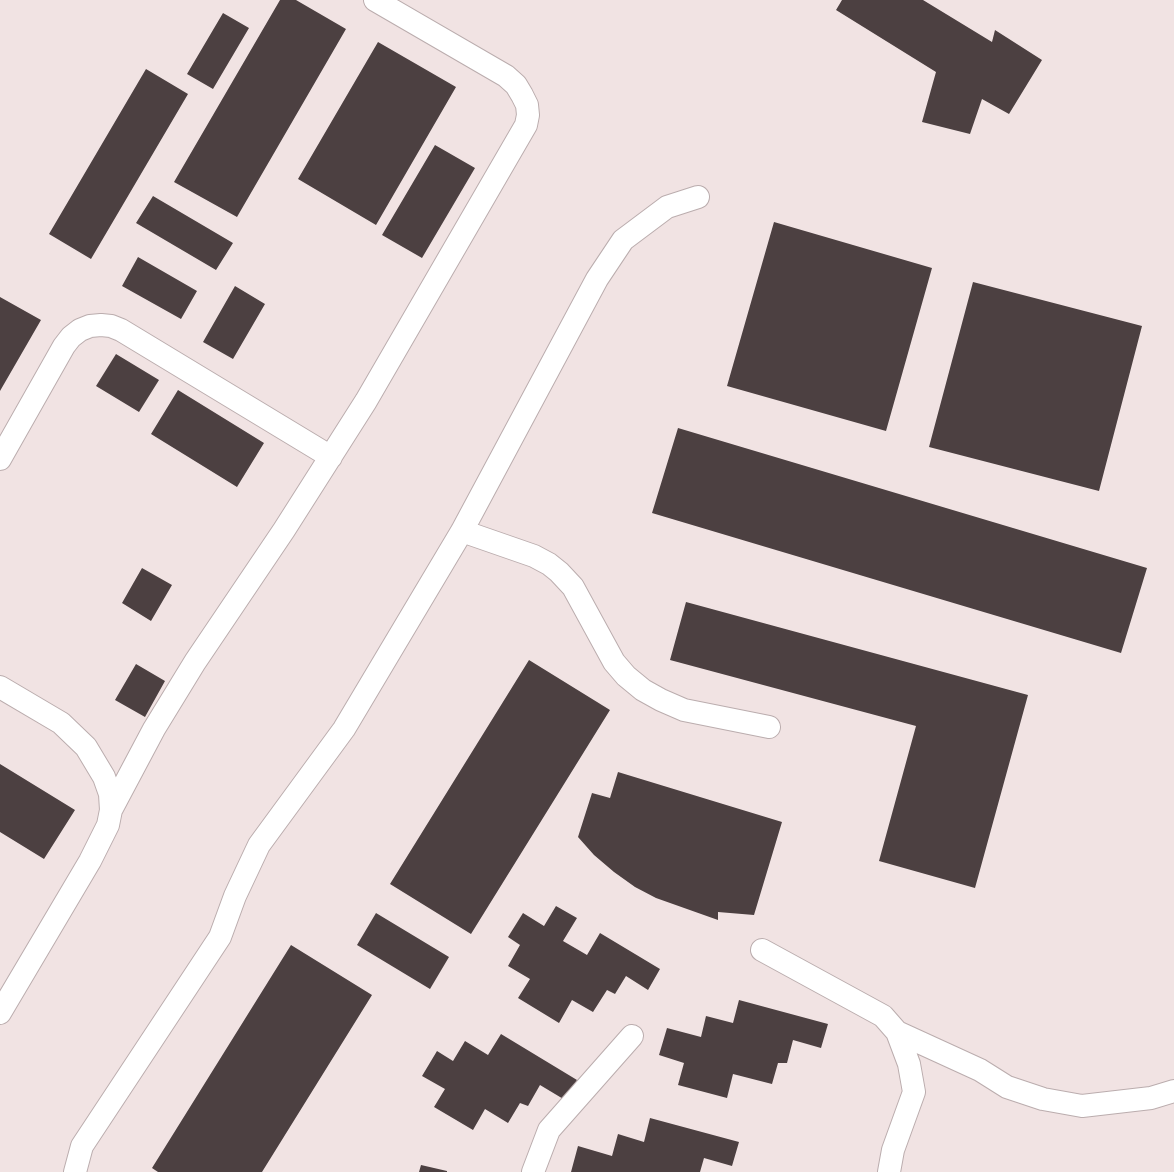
<!DOCTYPE html>
<style>
body{margin:0}
canvas{display:block;background:#f1e3e3}
</style>
<canvas width="1174" height="1172"></canvas>
<script>
const g = document.querySelector('canvas').getContext('2d');
g.lineJoin = 'round';
function fill(path, color) { g.fillStyle = color; g.fill(path, 'evenodd'); }
const poly = rows => new Path2D(rows.map(r => 'M' + r).join(''));
function trace(path, color, width, dash) { g.strokeStyle = color; g.lineWidth = width; g.lineCap = dash ? 'butt' : 'round'; g.setLineDash(dash || []); g.stroke(path); }
fill(poly([
 [280,0,296,0,346,29,237,217,174,182],
 [842,0,923,0,992,42,995,30,1042,60,1009,114,982,99,970,134,922,122,936,72,836,10],
 [223,13,249,28,213,89,187,74],
 [378,42,456,87,376,225,298,179],
 [146,69,188,94,91,259,49,234],
 [435,145,475,168,422,258,382,235],
 [153,196,233,243,216,270,136,223],
 [774,222,932,268,886,431,727,386],
 [138,257,197,291,181,319,122,286],
 [973,282,1142,326,1099,491,929,447],
 [235,286,265,304,233,359,203,342],
 [0,297,41,320,0,391],
 [116,354,159,380,139,412,96,386],
 [178,390,264,443,237,487,151,434],
 [678,428,1147,568,1121,653,652,513],
 [142,568,172,585,151,621,122,603],
 [686,602,1028,695,975,888,879,861,916,726,670,660],
 [529,660,610,710,471,934,390,884],
 [136,664,165,681,145,717,115,700],
 [0,764,75,810,44,859,0,832],
 [618,772,782,822,754,915,718,912,718,920,656,898,635,887,614,872,594,855,578,837,592,793,610,798],
 [556,906,577,918,563,941,587,955,600,933,660,969,648,990,626,976,615,994,607,990,593,1012,572,1000,559,1023,518,998,530,979,508,966,520,945,508,937,523,913,544,926],
 [376,913,449,957,430,989,357,945],
 [291,945,372,995,262,1172,158,1172,152,1168],
 [739,1000,828,1024,821,1048,793,1040,787,1063,778,1063,772,1084,733,1074,727,1098,678,1085,684,1063,659,1055,667,1028,701,1037,706,1016,733,1023],
 [501,1034,577,1080,565,1100,540,1085,528,1106,520,1103,508,1123,485,1109,473,1130,434,1107,445,1089,422,1076,437,1051,453,1061,465,1041,488,1055],
 [650,1118,739,1142,732,1166,704,1158,700,1172,571,1172,578,1146,612,1156,618,1134,644,1142],
 [421,1165,447,1171,447,1172,419,1172]
]), '#4c4041');
const minor = poly([
 [0,459,64,346,71,337,80,330,90,326,101,325,111,326,121,330,331,457],
 [462,531,534,556,549,564,559,572,573,587,614,662,626,676,643,690,661,700,684,710,769,727],
 [0,687,61,723,86,747,104,777,110,794,111,810,108,825,90,861,0,1013],
 [111,810,154,729,195,662,284,530,366,401,526,125,528,115,527,105,522,95,516,85,506,76,375,0],
 [762,950,883,1016,897,1032,909,1064,914,1092,893,1150,889,1172],
 [897,1032,980,1070,1007,1087,1043,1099,1082,1106,1151,1098,1174,1091],
 [75,1172,82,1146,220,937,235,896,259,845,344,729,462,531,597,279,623,240,667,207,698,197],
 [533,1172,549,1130,632,1036]
]);
trace(minor, '#bbadae', 24);
trace(minor, '#fff', 22);
</script>
